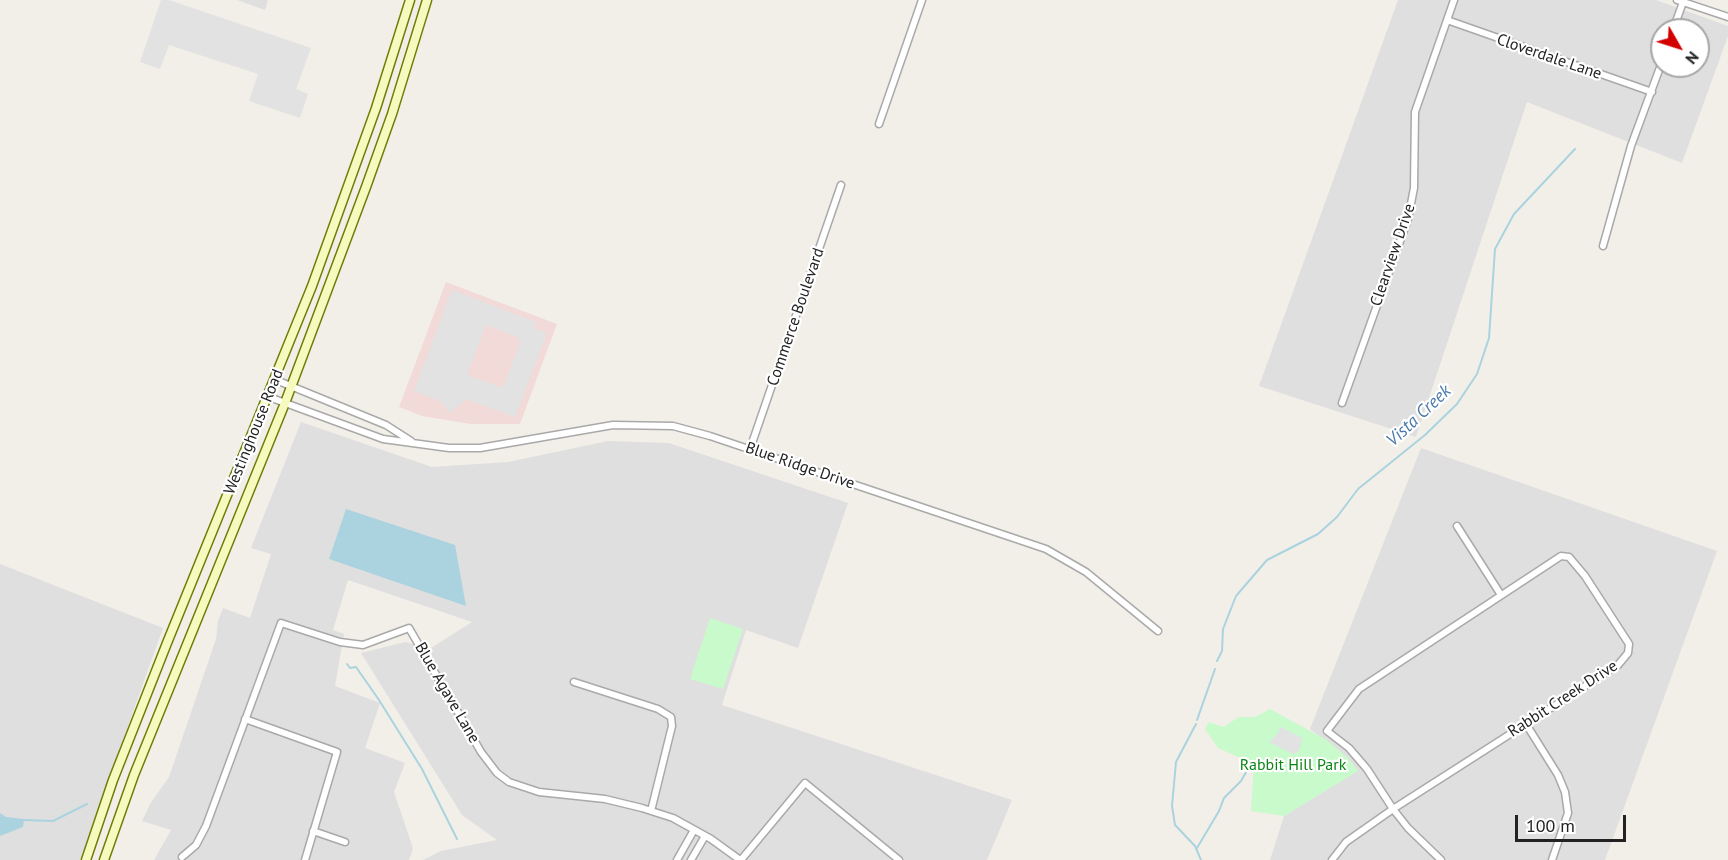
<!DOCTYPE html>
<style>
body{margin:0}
#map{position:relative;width:1728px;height:860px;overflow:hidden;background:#f2efe9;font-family:"PT Sans",sans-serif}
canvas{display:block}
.north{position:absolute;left:1650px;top:18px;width:60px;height:60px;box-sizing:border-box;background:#fff;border:2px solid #a7a7a7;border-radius:50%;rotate:129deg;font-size:16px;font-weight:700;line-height:24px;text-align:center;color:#222}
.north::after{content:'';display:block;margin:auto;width:21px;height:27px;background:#d40000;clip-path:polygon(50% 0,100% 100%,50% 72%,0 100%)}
.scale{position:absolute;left:1515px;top:815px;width:111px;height:27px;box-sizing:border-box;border:3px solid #222;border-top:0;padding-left:8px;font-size:18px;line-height:21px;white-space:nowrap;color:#222;-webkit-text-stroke:4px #fff;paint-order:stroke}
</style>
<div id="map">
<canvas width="1728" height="860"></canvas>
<div class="north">N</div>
<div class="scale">100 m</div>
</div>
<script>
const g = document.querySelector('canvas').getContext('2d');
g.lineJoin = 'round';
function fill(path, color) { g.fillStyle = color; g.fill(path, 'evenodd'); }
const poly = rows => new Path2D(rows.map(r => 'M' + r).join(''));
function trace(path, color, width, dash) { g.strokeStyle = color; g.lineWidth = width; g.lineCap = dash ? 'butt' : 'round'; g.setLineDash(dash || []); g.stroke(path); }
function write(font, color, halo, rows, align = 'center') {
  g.font = font + ' "PT Sans",sans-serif'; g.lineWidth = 4.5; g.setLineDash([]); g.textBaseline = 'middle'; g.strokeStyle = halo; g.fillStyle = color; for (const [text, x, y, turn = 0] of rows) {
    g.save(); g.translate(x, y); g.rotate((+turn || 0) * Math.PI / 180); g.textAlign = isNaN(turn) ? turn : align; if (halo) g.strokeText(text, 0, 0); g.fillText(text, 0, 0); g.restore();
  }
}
fill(poly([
 [237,0,268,0,265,10],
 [1398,0,1656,0,1728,26,1728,36,1682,163,1527,102,1416,437,1259,386],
 [1662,30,1698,30,1698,66,1662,66],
 [301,422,432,467,508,462,608,441,669,443,848,503,798,648,746,630,722,705,1012,800,987,860,423,860,441,851,497,840,462,815,361,653,405,642,431,648,472,622,348,580,333,630,344,634,335,686,380,703,365,748,405,763,394,792,413,848,409,860,154,860,171,830,142,821,150,804,169,777,216,639,218,621,223,608,250,618,271,554,251,548],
 [1421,448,1717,551,1605,860,1270,860,1284,816,1357,771,1348,758,1310,729],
 [0,564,163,628,80,860,0,860]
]), '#e0dfdf');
fill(poly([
 [446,282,557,324,520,424,471,424,422,416,399,407]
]), '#f2dad9');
fill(poly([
 [710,618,743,629,723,689,690,679],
 [1270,709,1327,740,1348,758,1358,771,1284,816,1251,811,1254,764,1218,748,1205,729,1209,722,1223,727,1239,717,1255,717]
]), '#c8facc');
fill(poly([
 [161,0,169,0,311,48,296,89,308,94,300,118,249,101,258,74,169,45,160,69,140,62],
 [452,290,536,322,534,328,547,333,515,417,466,399,450,413,440,401,414,391],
 [486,325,518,337,520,343,503,388,467,375],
 [1279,726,1302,738,1299,751,1293,754,1269,742,1279,732]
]), '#e2e2e2');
fill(poly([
 [346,509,455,545,466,606,329,559],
 [0,813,6,817,24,819,23,827,0,836]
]), '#aad3df');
trace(poly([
 [1217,661,1222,651,1223,629,1236,596,1267,560,1318,534,1337,517,1358,489,1425,435,1457,404,1477,374,1489,338,1495,249,1514,214,1575,149],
 [347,664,350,668,356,667,379,700,422,769,457,839],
 [1197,720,1215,669],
 [1196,724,1176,762,1172,806,1175,825,1195,846,1201,860],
 [23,820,53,821,87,804],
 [1197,848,1219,811,1224,798,1241,781,1252,762]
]), '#aad3df', 2);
const minor = poly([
 [1677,0,1728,17],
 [1447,20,1652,92],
 [1673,30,1683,2],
 [879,124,922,0],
 [1603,246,1631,146,1662,62],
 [276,380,386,425,411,441],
 [269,397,383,439,449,448,480,448,613,425,673,426,710,436,1046,549,1086,572,1158,631],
 [1342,403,1408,219,1414,188,1415,112,1454,0],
 [750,449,841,185],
 [1457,526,1501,595],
 [574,682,658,709,671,717,672,726,651,811],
 [245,719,337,752,305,860],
 [1526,724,1558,775,1565,792,1568,813,1552,860],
 [313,831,345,842],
 [182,857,196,845,206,826,281,623,340,642,363,645,409,628,481,752,497,773,509,782,539,792,605,799,642,808,673,818,711,839,740,860],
 [677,860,694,830],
 [691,860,705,836],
 [741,860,805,783,899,860],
 [1332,860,1346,842,1393,809,1618,665,1628,653,1629,644,1585,576,1569,557,1561,556,1359,689,1327,731,1349,748,1367,769,1393,809,1408,828,1441,860]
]);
const secondary = poly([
 [86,860,113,780,167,643,312,286,376,108,410,0],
 [104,860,134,775,285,403,366,187,392,114,427,0]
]);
trace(minor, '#a9a9a9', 9);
trace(secondary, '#707d05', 11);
trace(minor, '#fff', 6);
trace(secondary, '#f7fabf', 8);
write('16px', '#222', '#fff', [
 ["Cloverdale Lane",1549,57,19],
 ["Clearview Drive",1393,255,-71],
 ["Commerce Boulevard",796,317,-71],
 ["Westinghouse Road",254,432,-68],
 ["Blue Ridge Drive",800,466,19],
 ["Blue Agave Lane",447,693,60],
 ["Rabbit Creek Drive",1563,699,-33]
]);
write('16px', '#0c8416', '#fff', [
 ["Rabbit Hill Park",1293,765]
]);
write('italic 18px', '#4a7aab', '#fff', [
 ["Vista Creek",1419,416,-43]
]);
</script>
